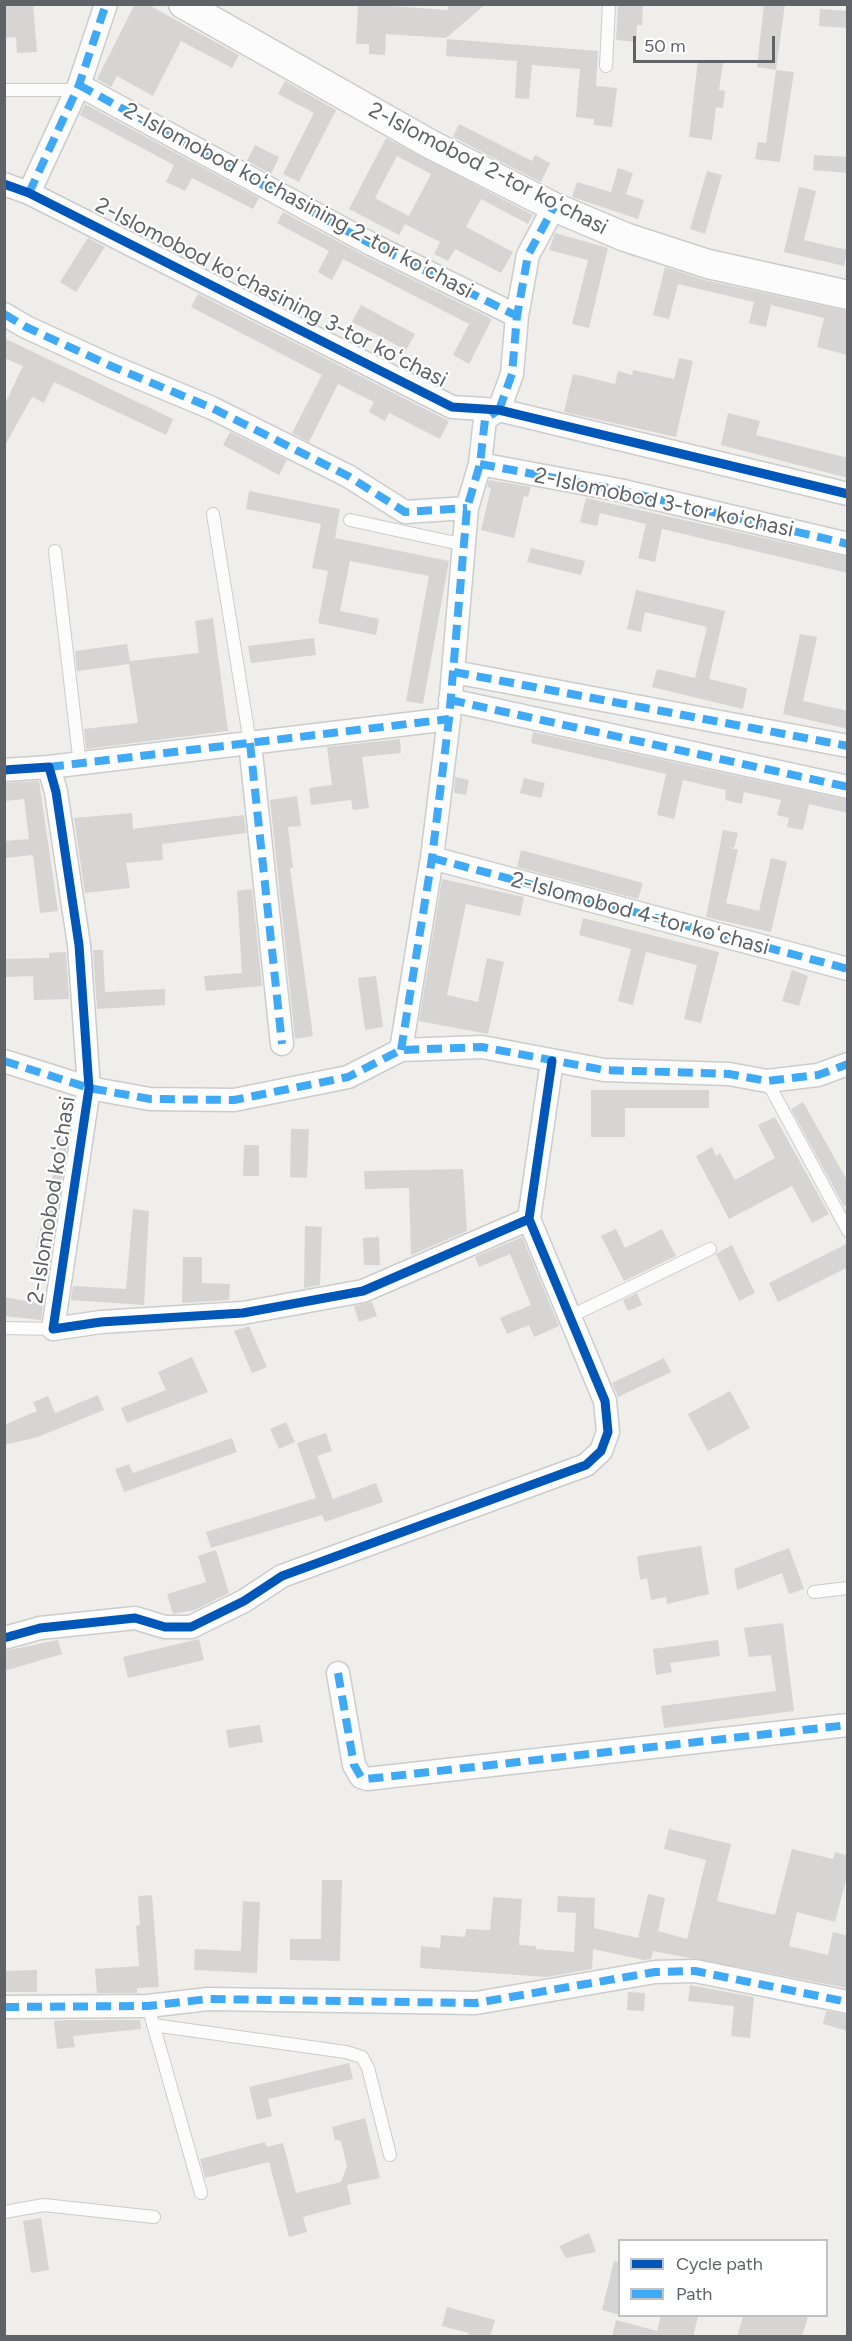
<!DOCTYPE html>
<meta charset="utf-8">
<style>
body{margin:0}
#map{position:relative;width:852px;height:2341px;overflow:hidden;background:#efeeea;font-family:Figtree,sans-serif}
canvas{display:block}
.frame{position:absolute;inset:0;border:6px solid #5f6368;pointer-events:none}
.legend{position:absolute;left:618px;top:2239px;width:210px;height:78px;box-sizing:border-box;background:#fff;border:2px solid #bfc1c3;margin:0;padding:8px 10px;list-style:none;font-size:18px;color:#5f6368}
.legend li{display:flex;align-items:center;gap:12px;height:30px}
.legend b{width:30px;border:2px solid #bfc1c3}
.scale{position:absolute;left:633px;top:36px;width:142px;height:27px;box-sizing:border-box;border:3px solid #5f6368;border-top:0;padding-left:8px;font-size:18px;line-height:21px;white-space:nowrap;color:#5f6368;-webkit-text-stroke:4px #fff;paint-order:stroke}
</style>
<div id="map">
<canvas width="852" height="2341"></canvas>
<div class="frame"></div>
<ul class="legend">
<li><b style="height:8px;background:#0057b8"></b>Cycle path</li>
<li><b style="height:8px;background:#3fa9f5"></b>Path</li>
</ul>
<div class="scale">50 m</div>
</div>
<script>
const g = document.querySelector('canvas').getContext('2d');
g.lineJoin = 'round';
function fill(path, color) { g.fillStyle = color; g.fill(path, 'evenodd'); }
const toPath = rows => new Path2D(rows.map(r => 'M' + r).join(''));
function strokePath(path, color, width, dash) { g.strokeStyle = color; g.lineWidth = width; g.lineCap = dash ? 'butt' : 'round'; g.setLineDash(dash || []); g.stroke(path); }
function drawText(font, color, halo, rows, align = 'center') {
  g.font = font + ' Figtree,sans-serif'; g.lineWidth = 4.5; g.setLineDash([]); g.textBaseline = 'middle'; g.strokeStyle = halo; g.fillStyle = color; for (const [text, x, y, turn = 0] of rows) {
    g.save(); g.translate(x, y); g.rotate((+turn || 0) * Math.PI / 180); g.textAlign = isNaN(turn) ? turn : align; if (halo) g.strokeText(text, 0, 0); g.fillText(text, 0, 0); g.restore();
  }
}
fill(toPath([
 [4,4,33,4,37,52,17,53,16,37,4,38],
 [135,4,147,4,239,55,232,68,181,41,153,96,117,76,111,87,97,79],
 [358,4,448,10,448,4,486,4,446,38,386,34,385,55,369,54,369,44,356,44],
 [618,4,643,4,642,25,637,25,636,42,616,40],
 [764,4,785,4,776,70,757,67],
 [820,9,848,11,848,28,819,26],
 [447,39,598,51,596,86,617,88,612,127,594,125,594,119,576,117,580,69,532,65,529,99,515,98,517,61,446,56],
 [698,60,723,63,719,90,725,91,723,108,716,107,712,140,689,137],
 [776,70,794,72,780,162,755,159,758,142,766,143],
 [285,81,336,110,299,182,283,174,314,113,278,94],
 [85,104,259,198,253,209,192,178,185,191,166,182,174,165,80,115],
 [459,124,532,161,535,155,550,163,541,182,453,137],
 [386,138,533,215,528,224,481,199,466,227,513,252,501,273,455,249,448,261,434,254,440,242,405,224,399,235,349,209],
 [397,156,431,174,409,216,375,198],
 [255,145,279,157,271,174,247,161],
 [814,155,848,157,848,173,813,170],
 [618,168,633,173,626,194,644,200,638,219,572,197,577,182,611,192],
 [707,171,722,175,705,234,690,229],
 [799,187,816,191,804,240,847,250,844,266,784,252],
 [283,212,365,256,492,319,469,364,453,355,469,324,343,259,332,280,318,272,329,251,277,223],
 [555,233,608,248,589,328,572,324,588,260,549,250],
 [88,238,105,247,76,292,60,282],
 [665,267,704,280,848,311,848,355,817,347,824,318,771,305,766,327,749,323,754,302,678,284,669,319,653,315],
 [198,294,449,421,440,439,389,413,385,421,369,412,374,402,338,384,309,442,292,433,322,375,191,307],
 [361,305,415,334,406,350,352,322],
 [4,338,173,419,166,435,54,382,44,403,32,397,4,447,4,406,23,366,4,358],
 [679,358,693,361,676,437,564,412,573,374,615,384,618,371,632,375,633,370,674,379],
 [728,413,760,421,756,435,848,458,848,478,721,445],
 [230,432,287,460,279,475,223,445],
 [489,480,531,487,528,497,524,496,514,538,481,530,491,488,487,487],
 [249,491,340,509,335,538,449,561,423,704,406,701,429,576,350,561,340,611,379,619,376,635,318,623,328,571,312,568,321,524,246,509],
 [586,498,848,557,848,573,662,529,655,562,638,558,646,524,600,513,597,526,580,522],
 [531,548,585,561,581,575,527,562],
 [636,590,725,611,709,679,747,688,743,709,652,687,657,669,695,678,707,627,645,612,641,632,627,629],
 [213,618,228,731,86,749,84,729,138,723,129,664,77,671,75,651,127,644,130,661,199,653,195,621],
 [800,634,817,637,803,701,848,711,848,729,783,714],
 [314,638,316,655,251,663,248,646],
 [533,732,848,800,848,813,809,804,803,830,787,827,789,818,777,815,781,800,744,792,742,804,725,800,726,790,683,780,674,819,657,815,666,774,531,743],
 [400,739,401,753,362,757,369,808,353,810,351,800,311,805,309,788,332,785,327,747],
 [455,777,469,780,466,795,454,793],
 [524,778,545,783,541,798,520,793],
 [39,781,58,911,40,913,33,855,5,858,4,849,4,841,29,839,24,799,4,801,4,783],
 [297,796,301,826,288,827,293,868,290,868,313,1036,295,1039,270,800],
 [132,813,133,829,244,815,246,833,162,844,163,860,126,863,130,888,85,893,74,818],
 [723,830,738,833,734,848,727,847,738,850,726,903,759,911,771,858,787,862,771,932,706,917],
 [521,850,643,883,638,899,517,867],
 [442,879,524,897,520,916,466,904,447,995,478,1002,487,958,504,962,488,1034,419,1021],
 [252,889,262,986,206,991,204,976,242,973,237,891],
 [583,918,719,952,701,1023,684,1019,697,965,646,952,633,1005,618,1001,631,949,579,935],
 [93,950,103,950,105,992,165,989,165,1005,97,1009],
 [66,952,69,999,34,1000,33,976,4,977,4,959,49,958,49,953],
 [792,970,808,976,799,1006,782,1001],
 [376,976,383,1027,365,1030,358,978],
 [591,1090,709,1090,709,1108,625,1108,625,1137,591,1137],
 [803,1102,848,1182,848,1204,844,1206,791,1109],
 [775,1117,829,1214,812,1223,792,1186,729,1219,696,1156,712,1147,716,1156,720,1153,735,1180,775,1158,758,1125],
 [291,1129,309,1129,307,1178,290,1177],
 [63,1130,69,1131,51,1250,36,1247],
 [244,1145,259,1145,259,1176,243,1176],
 [463,1169,467,1231,411,1255,409,1188,365,1189,364,1171],
 [133,1209,149,1211,144,1305,71,1300,73,1286,126,1289],
 [305,1226,322,1227,320,1285,304,1288],
 [616,1229,625,1248,662,1229,676,1256,624,1281,601,1236],
 [379,1237,380,1265,364,1265,363,1238],
 [522,1237,559,1326,534,1337,529,1325,507,1334,500,1318,531,1305,510,1254,479,1267,475,1257],
 [848,1243,848,1267,778,1302,769,1283],
 [732,1245,755,1293,739,1301,716,1254],
 [183,1257,202,1257,202,1283,230,1284,229,1300,182,1303],
 [637,1293,642,1305,628,1311,623,1300],
 [4,1297,43,1304,41,1320,4,1316],
 [372,1302,377,1316,359,1322,354,1306],
 [249,1326,267,1367,252,1373,234,1331],
 [192,1357,208,1392,127,1423,121,1408,166,1390,158,1372],
 [664,1358,671,1372,618,1397,612,1383],
 [730,1391,750,1428,708,1451,688,1414],
 [98,1395,104,1410,38,1437,4,1445,4,1425,37,1411,33,1402,48,1396,55,1413],
 [286,1422,295,1442,279,1449,270,1429],
 [326,1433,332,1451,317,1456,333,1499,376,1483,383,1502,325,1522,322,1515,211,1548,206,1532,316,1498,297,1443],
 [232,1438,237,1452,124,1492,115,1469,129,1464,133,1473],
 [701,1546,709,1594,667,1604,666,1597,651,1600,647,1578,640,1580,637,1556],
 [789,1548,804,1589,789,1594,782,1573,737,1590,734,1569],
 [216,1550,229,1593,195,1610,173,1614,167,1594,206,1582,198,1556],
 [783,1623,794,1711,664,1728,661,1706,776,1691,771,1655,749,1657,744,1628],
 [199,1639,204,1660,128,1678,123,1657],
 [58,1640,62,1654,4,1671,4,1651],
 [718,1640,720,1656,670,1663,672,1672,656,1675,653,1649],
 [260,1725,263,1742,229,1748,226,1730],
 [669,1829,731,1844,717,1901,775,1915,792,1849,833,1859,835,1852,848,1856,848,1873,835,1922,797,1912,789,1946,828,1955,833,1932,848,1936,848,1988,653,1951,651,1959,644,1960,593,1949,592,1969,546,1977,420,1968,421,1946,440,1948,441,1935,465,1937,466,1929,490,1930,493,1897,522,1899,519,1945,536,1946,536,1949,574,1952,576,1913,557,1912,558,1896,595,1898,594,1928,638,1938,648,1894,665,1898,658,1931,687,1939,706,1860,664,1849],
 [322,1880,342,1880,340,1961,290,1960,290,1939,321,1939],
 [152,1895,159,1987,137,1988,137,1993,97,1993,95,1969,139,1966,136,1926,140,1925,138,1896],
 [243,1901,260,1902,257,1973,194,1970,195,1949,241,1951],
 [37,1970,37,1992,4,1992,4,1971],
 [690,1985,754,1997,750,2038,731,2036,734,2006,688,2001],
 [628,1992,645,1993,644,2011,627,2010],
 [826,2011,848,2015,848,2031,823,2024],
 [66,2020,140,2020,141,2029,73,2036,75,2047,57,2049,54,2021],
 [349,2063,353,2079,268,2099,272,2116,257,2120,249,2087],
 [365,2118,380,2178,347,2185,351,2204,303,2217,307,2232,289,2237,269,2162,205,2178,200,2159,265,2142,267,2147,283,2143,296,2193,341,2182,347,2166,341,2141,335,2140,332,2127],
 [41,2218,49,2270,31,2273,23,2221],
 [589,2233,596,2252,566,2258,559,2246],
 [614,2261,620,2262,620,2315,602,2310],
 [447,2307,495,2320,490,2337,468,2337,469,2333,442,2326],
 [661,2316,698,2316,693,2337,612,2337,616,2320,657,2331],
 [743,2316,808,2316,802,2337,737,2337]
]), '#d6d5d3');
const service = toPath([
 [606,66,609,4],
 [4,90,76,90],
 [213,514,250,743],
 [350,520,465,545],
 [55,551,80,765],
 [767,1081,848,1231],
 [569,1317,710,1249],
 [4,1328,53,1329],
 [814,1592,848,1588],
 [148,2006,201,2193],
 [153,2025,346,2052,362,2057,368,2068,390,2155],
 [4,2212,44,2205,154,2217]
]);
const minor = toPath([
 [79,85,371,244,517,316],
 [4,184,29,193,452,407,499,410,848,494],
 [29,193,79,85,106,4],
 [4,314,26,327,111,366,212,408,348,476,405,512,467,508],
 [499,410,512,374,517,316,528,255,554,207],
 [480,464,619,490,848,544],
 [454,672,848,746],
 [450,700,848,787],
 [250,743,282,1044],
 [49,767,449,719],
 [4,770,49,767,56,792,79,945,89,1088,53,1329,101,1322,243,1313,363,1291,529,1219],
 [432,858,848,969],
 [401,1050,432,858,449,719,467,508,480,464,485,419,499,410],
 [4,1061,89,1088,150,1099,234,1100,348,1077,401,1050,482,1047,604,1070,729,1074,767,1081,818,1075,848,1064],
 [4,1638,40,1628,135,1618,165,1627,191,1627,244,1601,282,1576,586,1465,601,1451,608,1432,605,1401,529,1219,552,1061],
 [338,1673,354,1765,361,1777,367,1779,848,1725],
 [4,2007,148,2006,208,1999,476,2003,655,1972,695,1971,848,2002]
]);
const tertiary = toPath([
 [183,4,430,144,554,207,625,237,708,264,848,295]
]);
strokePath(service, '#cbcccc', 14);
strokePath(minor, '#cbcccc', 25);
strokePath(tertiary, '#cbcccc', 31);
strokePath(service, '#fdfcfc', 12);
strokePath(minor, '#fdfcfc', 22);
strokePath(tertiary, '#fdfcfc', 28);
strokePath(toPath([
 [79,85,371,244,517,316],
 [29,193,79,85,106,4],
 [4,314,26,327,111,366,212,408,348,476,405,512,467,508],
 [499,410,512,374,517,316,528,255,554,207],
 [480,464,619,490,848,544],
 [454,672,848,746],
 [450,700,848,787],
 [250,743,282,1044],
 [49,767,449,719],
 [432,858,848,969],
 [401,1050,432,858,449,719,467,508,480,464,485,419,499,410],
 [4,1061,89,1088,150,1099,234,1100,348,1077,401,1050,482,1047,604,1070,729,1074,767,1081,818,1075,848,1064],
 [338,1673,354,1765,361,1777,367,1779,848,1725],
 [4,2007,148,2006,208,1999,476,2003,655,1972,695,1971,848,2002]
]), '#3fa9f5', 8, [15, 8]);
strokePath(toPath([
 [4,184,29,193,452,407,499,410,848,494],
 [4,770,49,767,56,792,79,945,89,1088,53,1329,101,1322,243,1313,363,1291,529,1219],
 [4,1638,40,1628,135,1618,165,1627,191,1627,244,1601,282,1576,586,1465,601,1451,608,1432,605,1401,529,1219,552,1061]
]), '#0057b8', 9);
drawText('22px', '#5f6368', '#fff', [
 ["2-Islomobod 2-tor koʻchasi",488,169,27],
 ["2-Islomobod koʻchasining 2-tor koʻchasi",298,201,28],
 ["2-Islomobod koʻchasining 3-tor koʻchasi",271,293,27],
 ["2-Islomobod 3-tor koʻchasi",664,503,12],
 ["2-Islomobod 4-tor koʻchasi",640,914,15],
 ["2-Islomobod koʻchasi",52,1200,-81]
]);
</script>
